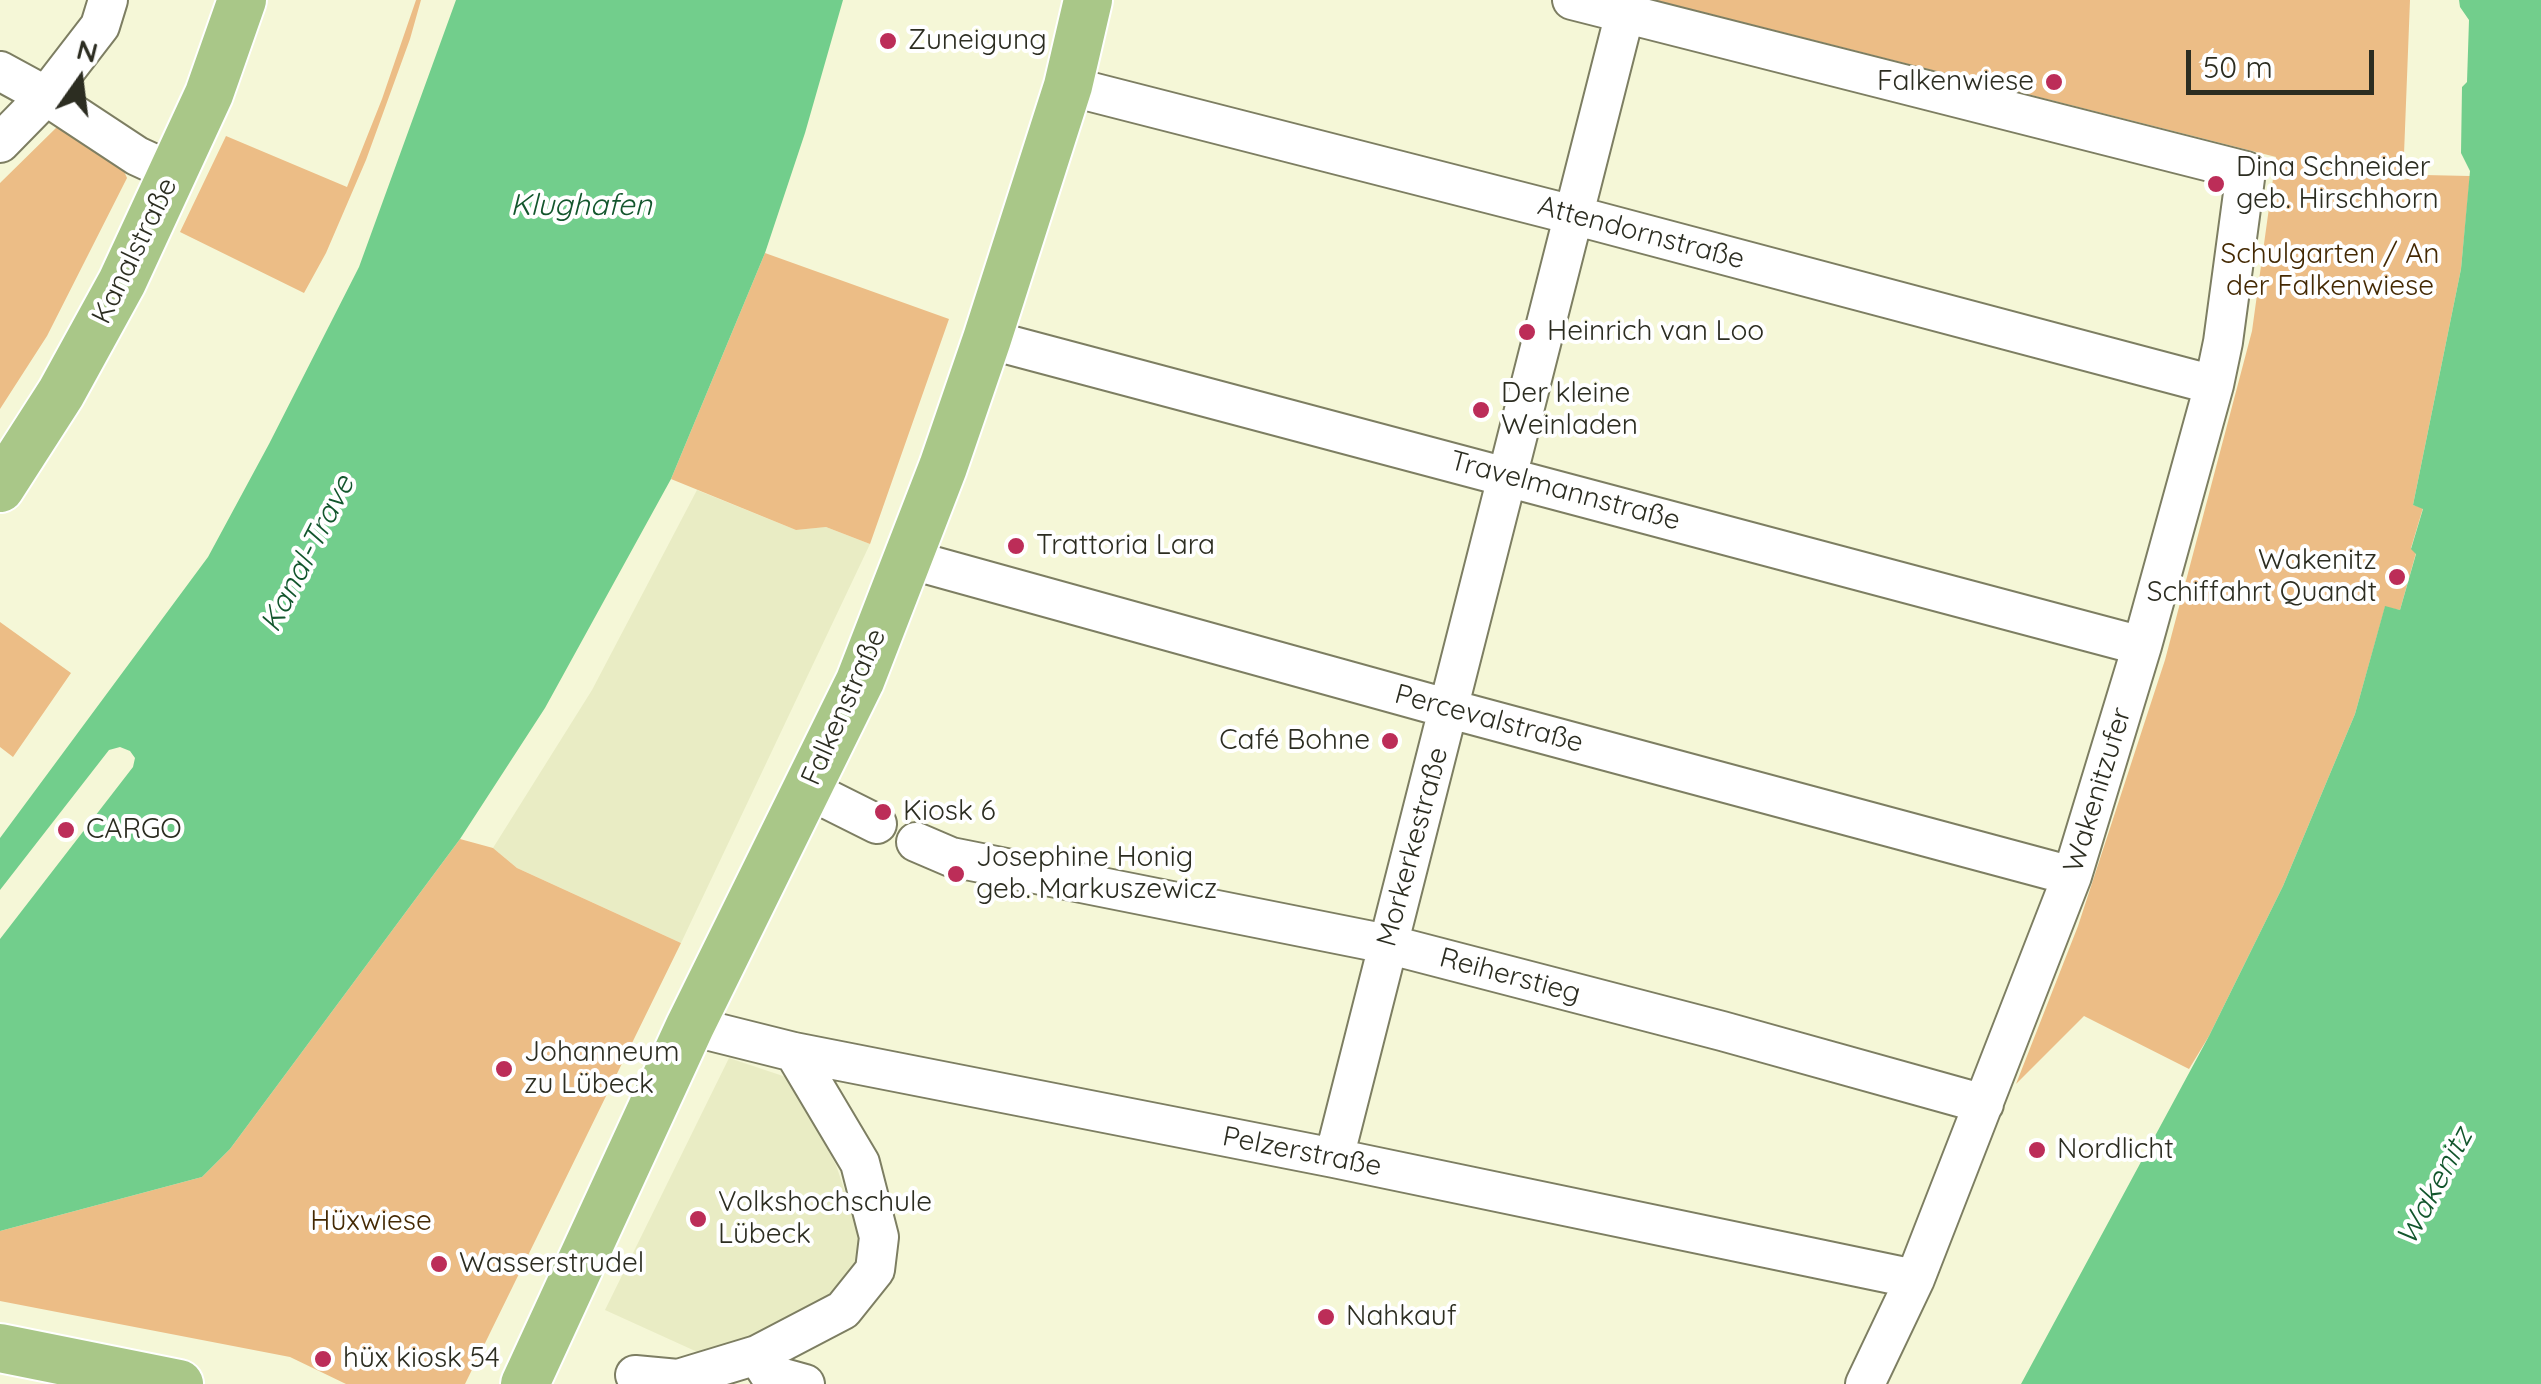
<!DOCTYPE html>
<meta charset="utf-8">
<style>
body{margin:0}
#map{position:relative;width:2541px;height:1384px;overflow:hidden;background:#f5f7d7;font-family:Quicksand,sans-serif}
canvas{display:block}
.north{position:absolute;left:30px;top:30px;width:100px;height:100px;-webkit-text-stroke:8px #fff;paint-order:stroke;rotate:14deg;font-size:28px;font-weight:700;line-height:40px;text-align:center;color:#2c2d21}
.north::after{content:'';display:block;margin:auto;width:35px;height:45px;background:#2c2d21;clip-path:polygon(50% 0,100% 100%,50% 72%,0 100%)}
.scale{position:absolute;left:2186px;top:50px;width:188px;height:45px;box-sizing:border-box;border:5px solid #2c2d21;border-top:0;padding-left:12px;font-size:30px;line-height:35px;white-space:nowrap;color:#2c2d21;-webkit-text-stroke:8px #fff;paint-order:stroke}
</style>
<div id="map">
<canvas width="2541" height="1384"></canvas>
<div class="north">N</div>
<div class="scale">50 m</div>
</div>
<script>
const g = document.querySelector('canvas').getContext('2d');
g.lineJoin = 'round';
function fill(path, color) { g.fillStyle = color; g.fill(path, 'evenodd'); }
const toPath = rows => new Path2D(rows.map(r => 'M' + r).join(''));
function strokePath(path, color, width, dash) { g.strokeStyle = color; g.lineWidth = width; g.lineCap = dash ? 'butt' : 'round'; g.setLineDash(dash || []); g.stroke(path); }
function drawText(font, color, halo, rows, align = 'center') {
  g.font = font + ' Quicksand,sans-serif'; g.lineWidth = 8; g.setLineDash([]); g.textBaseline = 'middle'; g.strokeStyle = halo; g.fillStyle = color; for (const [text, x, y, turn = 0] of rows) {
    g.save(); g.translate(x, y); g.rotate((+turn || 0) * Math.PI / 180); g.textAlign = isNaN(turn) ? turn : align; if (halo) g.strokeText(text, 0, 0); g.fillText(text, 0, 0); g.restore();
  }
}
fill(toPath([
 [697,490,796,530,826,527,870,544,681,943,517,868,493,848,592,690],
 [729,1058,789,1078,836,1165,863,1245,861,1258,831,1298,760,1333,704,1355,605,1310]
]), '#e9ecc4');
fill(toPath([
 [416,0,421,0,410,39,366,160,326,253,304,293,180,232,226,136,347,187,382,99],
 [1655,0,2410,0,2403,180,2424,175,2470,176,2461,269,2413,505,2423,508,2411,548,2416,553,2400,610,2385,607,2355,714,2283,886,2209,1036,2189,1069,2084,1016,2016,1084,2078,926,2165,660,2252,331,2276,157],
 [57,127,123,169,127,178,47,336,0,409,0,183],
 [765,253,949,319,870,544,826,527,796,530,671,479],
 [0,622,71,673,13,757,0,747],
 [460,839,493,848,517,868,681,943,465,1384,346,1384,290,1357,0,1301,0,1231,202,1177,230,1149]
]), '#ecbd86');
fill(toPath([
 [456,0,843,0,805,133,765,253,671,479,545,708,460,839,230,1149,202,1177,0,1231,0,939,133,767,135,758,130,751,120,747,109,750,0,890,0,838,208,557,269,444,359,267],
 [2459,0,2541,0,2541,1384,2021,1384,2209,1036,2283,886,2355,714,2385,606,2400,610,2416,554,2411,549,2423,509,2413,505,2461,269,2470,171,2461,153,2462,87,2467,82,2469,20,2460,7]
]), '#72ce8c');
const minor = toPath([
 [1572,0,2246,171,2223,342,2214,385,2142,646,2072,876,1915,1279,1865,1384],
 [0,71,46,96,137,156,174,173],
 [1068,86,1573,215,2214,385],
 [0,143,46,96,100,26,108,0],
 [987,339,2142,646],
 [908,559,1450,709,2072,876],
 [807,789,877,824],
 [916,842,951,857,1387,944,1722,1031,1984,1104],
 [690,1026,794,1052,1334,1158,1915,1279],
 [1334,1158,1625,13],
 [757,1355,769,1374,805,1384],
 [635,1375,678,1379,757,1355,843,1310,875,1270,879,1237,860,1163,794,1052]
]);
const major = toPath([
 [0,488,61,393,122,282,209,94,242,0],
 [0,1348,179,1384],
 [525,1384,690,1026,860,681,943,467,987,339,1068,86,1088,0]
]);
strokePath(minor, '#7d7e62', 42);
strokePath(major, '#fff', 52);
strokePath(minor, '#fff', 38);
strokePath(major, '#a9c788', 48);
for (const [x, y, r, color] of [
 [888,41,10,"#bc2d58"],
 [2054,82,10,"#bc2d58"],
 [2216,184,10,"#bc2d58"],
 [1527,332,10,"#bc2d58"],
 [1481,410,10,"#bc2d58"],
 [1016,546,10,"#bc2d58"],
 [2397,577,10,"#bc2d58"],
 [1390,741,10,"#bc2d58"],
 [883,812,10,"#bc2d58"],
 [66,830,10,"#bc2d58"],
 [956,874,10,"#bc2d58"],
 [504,1069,10,"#bc2d58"],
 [2037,1150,10,"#bc2d58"],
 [698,1219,10,"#bc2d58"],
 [439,1264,10,"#bc2d58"],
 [1326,1317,10,"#bc2d58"],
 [323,1359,10,"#bc2d58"]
]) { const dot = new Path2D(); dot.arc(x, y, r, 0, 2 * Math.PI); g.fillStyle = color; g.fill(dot); strokePath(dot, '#fff', 4); }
drawText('28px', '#2c2d21', '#fff', [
 ["Zuneigung",908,41],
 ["Falkenwiese",2034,82,"right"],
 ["Dina Schneider",2236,168],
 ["geb. Hirschhorn",2236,200],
 ["Heinrich van Loo",1547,332],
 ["Der kleine",1501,394],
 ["Weinladen",1501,426],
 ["Trattoria Lara",1036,546],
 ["Wakenitz",2377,561,"right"],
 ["Schiffahrt Quandt",2377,593,"right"],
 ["Café Bohne",1370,741,"right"],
 ["Kiosk 6",903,812],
 ["CARGO",86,830],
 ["Josephine Honig",976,858],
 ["geb. Markuszewicz",976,890],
 ["Johanneum",524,1053],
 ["zu Lübeck",524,1085],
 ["Nordlicht",2057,1150],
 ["Volkshochschule",718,1203],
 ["Lübeck",718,1235],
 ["Wasserstrudel",459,1264],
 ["Nahkauf",1346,1317],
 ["hüx kiosk 54",343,1359]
], 'left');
drawText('28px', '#2c2d21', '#fff', [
 ["Attendornstraße",1641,233,15],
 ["Kanalstraße",135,251,-64],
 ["Travelmannstraße",1565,491,15],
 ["Falkenstraße",844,707,-66],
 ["Percevalstraße",1489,719,15],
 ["Wakenitzufer",2098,790,-73],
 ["Morkerkestraße",1413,847,-75],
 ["Reiherstieg",1510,976,15],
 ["Pelzerstraße",1302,1152,11]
]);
drawText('28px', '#442903', '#fff', [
 ["Schulgarten / An",2330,255],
 ["der Falkenwiese",2330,287],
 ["Hüxwiese",371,1222]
]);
drawText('italic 30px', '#13562d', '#fff', [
 ["Klughafen",581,206],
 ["Kanal-Trave",308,554,-63],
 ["Wakenitz",2435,1187,-62]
]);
</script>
